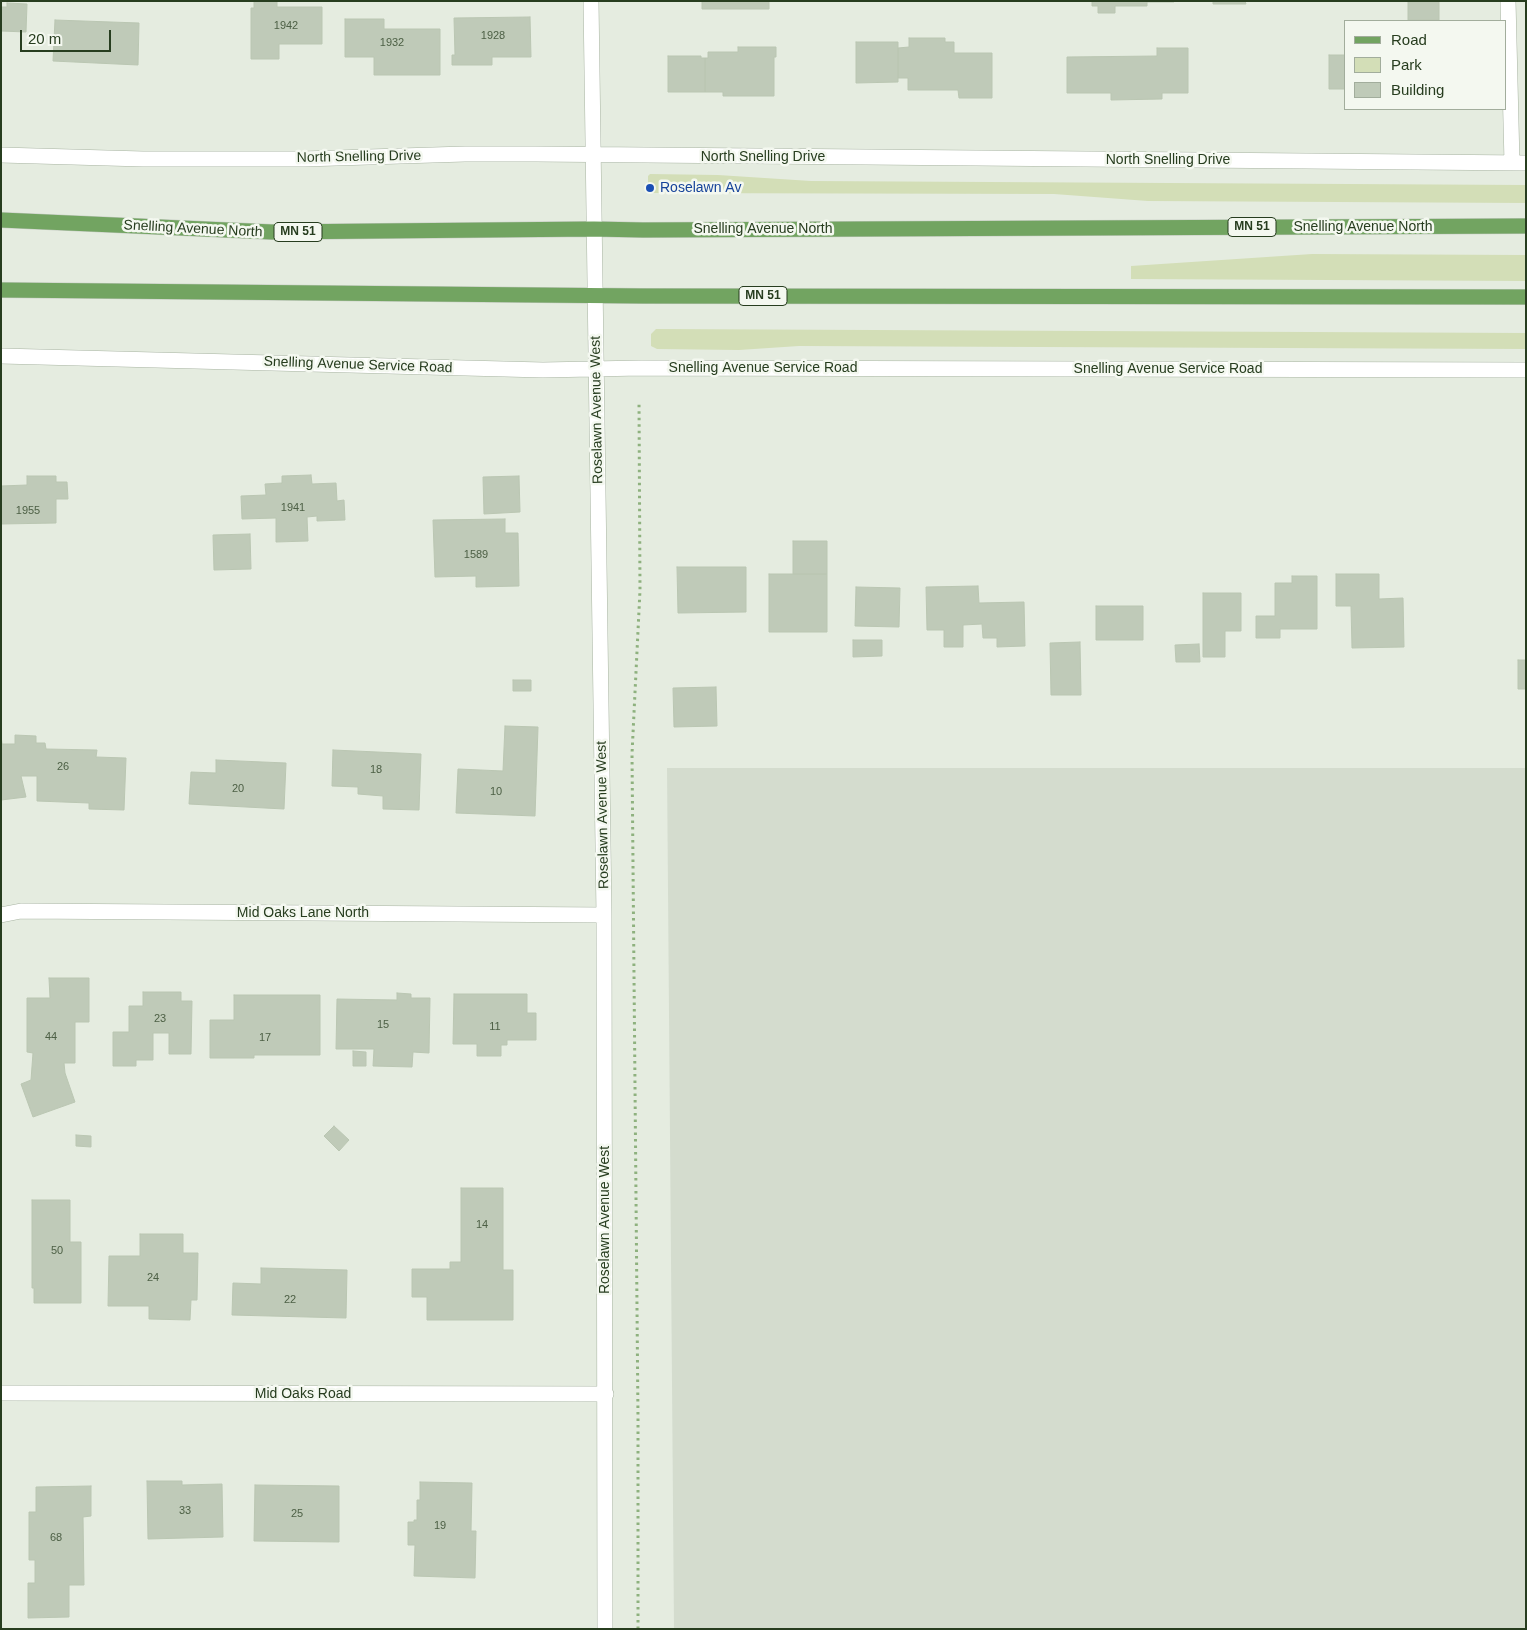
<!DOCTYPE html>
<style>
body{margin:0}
#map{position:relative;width:1527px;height:1630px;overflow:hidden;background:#e5ece0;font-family:Helvetica,sans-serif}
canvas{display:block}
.frame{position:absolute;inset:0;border:2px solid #273d1f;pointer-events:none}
.legend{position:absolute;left:1344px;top:20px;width:162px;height:90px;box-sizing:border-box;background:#f4f8f0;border:1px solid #a2ad9c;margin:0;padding:6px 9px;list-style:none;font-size:15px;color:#273d1f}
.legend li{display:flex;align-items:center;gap:10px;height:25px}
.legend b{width:25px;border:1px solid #a2ad9c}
.scale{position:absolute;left:20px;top:30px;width:91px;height:22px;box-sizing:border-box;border:2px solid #273d1f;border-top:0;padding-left:6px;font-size:15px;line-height:18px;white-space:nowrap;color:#273d1f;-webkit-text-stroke:4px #f4f8f0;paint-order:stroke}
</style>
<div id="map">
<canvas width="1527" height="1630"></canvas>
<div class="frame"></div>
<ul class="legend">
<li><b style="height:6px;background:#72a461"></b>Road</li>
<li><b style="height:14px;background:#d3deb7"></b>Park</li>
<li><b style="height:14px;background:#bfcab8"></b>Building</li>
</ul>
<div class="scale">20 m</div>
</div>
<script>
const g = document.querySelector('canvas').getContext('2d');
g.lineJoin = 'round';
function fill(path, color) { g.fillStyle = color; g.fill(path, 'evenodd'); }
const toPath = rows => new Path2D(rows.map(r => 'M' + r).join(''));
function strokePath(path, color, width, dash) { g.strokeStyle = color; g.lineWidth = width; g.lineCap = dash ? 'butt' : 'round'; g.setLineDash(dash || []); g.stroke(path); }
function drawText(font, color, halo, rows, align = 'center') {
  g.font = font + ' Helvetica,sans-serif'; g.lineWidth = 5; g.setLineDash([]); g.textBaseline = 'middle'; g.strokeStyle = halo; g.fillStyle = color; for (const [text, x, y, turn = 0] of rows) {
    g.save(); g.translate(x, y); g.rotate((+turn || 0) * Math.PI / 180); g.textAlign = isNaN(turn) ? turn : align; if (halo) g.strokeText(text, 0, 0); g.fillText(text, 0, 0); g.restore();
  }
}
fill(toPath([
 [667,768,1526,768,1526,1629,674,1629]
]), '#d4dcce');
fill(toPath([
 [650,174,718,175,811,181,1526,185,1526,203,1148,201,1054,194,651,193,648,189,648,176],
 [1312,254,1526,255,1526,281,1131,279,1131,266],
 [656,329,1526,333,1526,349,799,346,739,350,657,349,651,346,651,334]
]), '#d3deb7');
const building = toPath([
 [254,1,277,1,277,7,322,7,322,44,279,44,279,59,251,59,251,8,254,8,254,1],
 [702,1,769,1,769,9,702,9,702,1],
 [1092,1,1174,1,1174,2,1147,2,1147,6,1115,6,1115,13,1098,13,1098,6,1092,6,1092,1],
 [1213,1,1245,1,1246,4,1213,4,1213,1],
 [1408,1,1439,1,1439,20,1408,20,1408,1],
 [7,3,27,4,26,32,1,31,1,7,7,7,7,3],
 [530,17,531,57,492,57,492,65,452,65,452,55,455,55,454,18,530,17],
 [345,19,384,19,384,29,440,29,440,75,374,75,374,57,345,57,345,19],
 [55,20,139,23,138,65,53,61,55,20],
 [909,38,945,38,945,42,954,42,954,53,992,53,992,98,959,98,958,90,908,90,908,78,898,78,898,48,909,47,909,38],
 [856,42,898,42,898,82,856,83,856,42],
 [738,47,776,47,776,57,774,57,774,96,723,96,723,92,705,92,705,58,708,58,708,52,738,52,738,47],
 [1157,48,1188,48,1188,93,1162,93,1162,99,1111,100,1111,93,1067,93,1067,57,1157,56,1157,48],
 [1329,55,1346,55,1346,89,1329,89,1329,55],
 [668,56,701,56,701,58,705,58,705,92,668,92,668,56],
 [311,475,312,484,336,483,337,501,344,500,345,520,317,521,317,516,307,517,308,541,276,542,276,518,242,519,241,496,266,495,265,484,282,483,282,476,311,475],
 [27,476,56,476,56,482,67,482,68,499,56,499,56,523,1,524,1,486,27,485,27,476],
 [519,476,520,512,484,514,483,477,519,476],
 [505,519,505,533,518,533,519,586,476,587,476,576,435,577,433,520,505,519],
 [250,534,251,569,214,570,213,535,250,534],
 [793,541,827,541,827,574,793,574,793,541],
 [677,567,746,567,746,612,678,613,677,567],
 [769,574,827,574,827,632,769,632,769,574],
 [1336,574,1379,574,1379,599,1403,598,1404,647,1352,648,1351,606,1336,606,1336,574],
 [1292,576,1317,576,1317,629,1280,629,1280,638,1256,638,1256,616,1275,616,1275,583,1292,583,1292,576],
 [978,586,979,603,1024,602,1025,646,997,647,997,638,983,638,982,624,963,625,963,647,944,647,944,630,927,630,926,587,978,586],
 [856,587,900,588,899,627,855,626,856,587],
 [1203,593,1241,593,1241,631,1225,631,1225,657,1203,657,1203,593],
 [1096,606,1143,606,1143,640,1096,640,1096,606],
 [853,640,882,640,882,656,853,657,853,640],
 [1080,642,1081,695,1051,695,1050,643,1080,642],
 [1199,644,1200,662,1176,662,1175,645,1199,644],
 [1518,660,1526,660,1526,689,1518,689,1518,660],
 [513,680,531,680,531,691,513,691,513,680],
 [716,687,717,726,674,727,673,688,716,687],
 [505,726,538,727,535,816,456,813,458,769,503,771,505,726],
 [1,735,2,744,15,744,15,735,36,736,36,743,45,743,46,749,97,750,96,757,126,758,124,810,89,809,89,803,37,801,37,776,21,776,26,797,1,800,1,735],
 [333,750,421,754,419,810,383,809,383,796,358,794,358,787,332,786,333,750],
 [216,760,286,763,284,809,189,804,191,772,216,773,216,760],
 [49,978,89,978,89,1022,75,1022,75,1063,64,1063,65,1073,75,1102,33,1117,21,1084,31,1080,33,1053,27,1052,27,998,50,998,49,978],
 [143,992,181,992,181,1001,192,1001,191,1054,169,1054,169,1033,153,1033,153,1060,136,1060,136,1066,113,1066,113,1032,129,1032,129,1006,143,1006,143,992],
 [397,993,411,994,411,998,430,998,429,1053,413,1052,412,1067,373,1066,374,1049,336,1049,337,999,397,1000,397,993],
 [454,994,527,994,527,1013,536,1013,536,1040,507,1040,507,1045,501,1045,501,1056,477,1056,477,1044,453,1044,454,994],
 [234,995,320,995,320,1055,254,1055,254,1058,210,1058,210,1020,234,1020,234,995],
 [353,1051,366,1052,366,1066,353,1066,353,1051],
 [334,1126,349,1140,339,1151,324,1136,334,1126],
 [76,1135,91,1136,91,1147,76,1146,76,1135],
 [461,1188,503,1188,503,1270,513,1270,513,1320,427,1320,427,1297,412,1297,412,1269,450,1269,450,1262,461,1262,461,1188],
 [32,1200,70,1200,70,1242,81,1242,81,1303,34,1303,34,1288,32,1288,32,1200],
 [140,1234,183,1234,183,1253,198,1253,197,1300,191,1300,190,1320,149,1319,149,1306,108,1306,109,1256,140,1256,140,1234],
 [261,1268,347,1270,346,1318,232,1315,233,1283,261,1284,261,1268],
 [147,1481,182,1481,182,1485,222,1484,223,1537,148,1539,147,1481],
 [420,1482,472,1483,471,1531,476,1531,475,1578,414,1576,415,1545,408,1545,408,1522,414,1522,414,1520,417,1520,417,1500,420,1500,420,1482],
 [255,1485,339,1486,339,1542,254,1541,255,1485],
 [91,1486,91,1516,83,1517,84,1585,69,1585,69,1617,28,1618,28,1583,35,1583,35,1560,29,1560,29,1512,36,1512,36,1487,91,1486]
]);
fill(building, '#bfcab8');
strokePath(building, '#bac6b2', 1);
const minor = toPath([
 [591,1,604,915,605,1629],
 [1508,1,1512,163],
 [1,155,143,159,304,159,465,154,536,154,1526,163],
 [1,356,543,370,641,368,1526,370],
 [1,915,21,911,604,915],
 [1,1393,606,1394]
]);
const major = toPath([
 [1,220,272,232,594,229,643,230,1526,226],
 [1,290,642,296,1526,297]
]);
strokePath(minor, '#a8b4a2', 16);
strokePath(major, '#c3c9c0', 16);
strokePath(toPath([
 [638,1629,638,1418,632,754,640,590,639,401]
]), '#8eb17e', 3, [2.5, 4]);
strokePath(minor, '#fff', 15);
strokePath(major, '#72a461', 15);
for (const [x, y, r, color] of [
 [650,188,5,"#1a4fb4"]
]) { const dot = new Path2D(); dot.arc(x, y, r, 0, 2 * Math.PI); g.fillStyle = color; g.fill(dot); strokePath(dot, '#f4f8f0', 2); }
drawText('11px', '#4d6045', null, [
 ["1942",286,26],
 ["1928",493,36],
 ["1932",392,43],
 ["1941",293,508],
 ["1955",28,511],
 ["1589",476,555],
 ["26",63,767],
 ["18",376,770],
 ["20",238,789],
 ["10",496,792],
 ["23",160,1019],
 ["15",383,1025],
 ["11",495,1027],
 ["44",51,1037],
 ["17",265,1038],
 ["14",482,1225],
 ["50",57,1251],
 ["24",153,1278],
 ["22",290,1300],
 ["33",185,1511],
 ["25",297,1514],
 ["19",440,1526],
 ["68",56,1538]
]);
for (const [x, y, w] of [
 [1252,227,48],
 [298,232,48],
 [763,296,48]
]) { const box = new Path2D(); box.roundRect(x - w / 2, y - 9.5, w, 19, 4); g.fillStyle = '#f4f8f0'; g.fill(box); strokePath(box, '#273d1f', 1); }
drawText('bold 12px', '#273d1f', null, [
 ["MN 51",1252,227],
 ["MN 51",298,232],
 ["MN 51",763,296]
]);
drawText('14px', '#273d1f', '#f4f8f0', [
 ["North Snelling Drive",359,157,-1],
 ["North Snelling Drive",763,157],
 ["North Snelling Drive",1168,160],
 ["Snelling Avenue North",1363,227],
 ["Snelling Avenue North",193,229,3],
 ["Snelling Avenue North",763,229],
 ["Snelling Avenue Service Road",358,365,2],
 ["Snelling Avenue Service Road",763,368],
 ["Snelling Avenue Service Road",1168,369],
 ["Roselawn Avenue West",597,410,-91],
 ["Roselawn Avenue West",603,815,-91],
 ["Mid Oaks Lane North",303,913],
 ["Roselawn Avenue West",605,1220,-90],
 ["Mid Oaks Road",303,1394]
]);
drawText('14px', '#164399', '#f4f8f0', [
 ["Roselawn Av",660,188]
], 'left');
</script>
